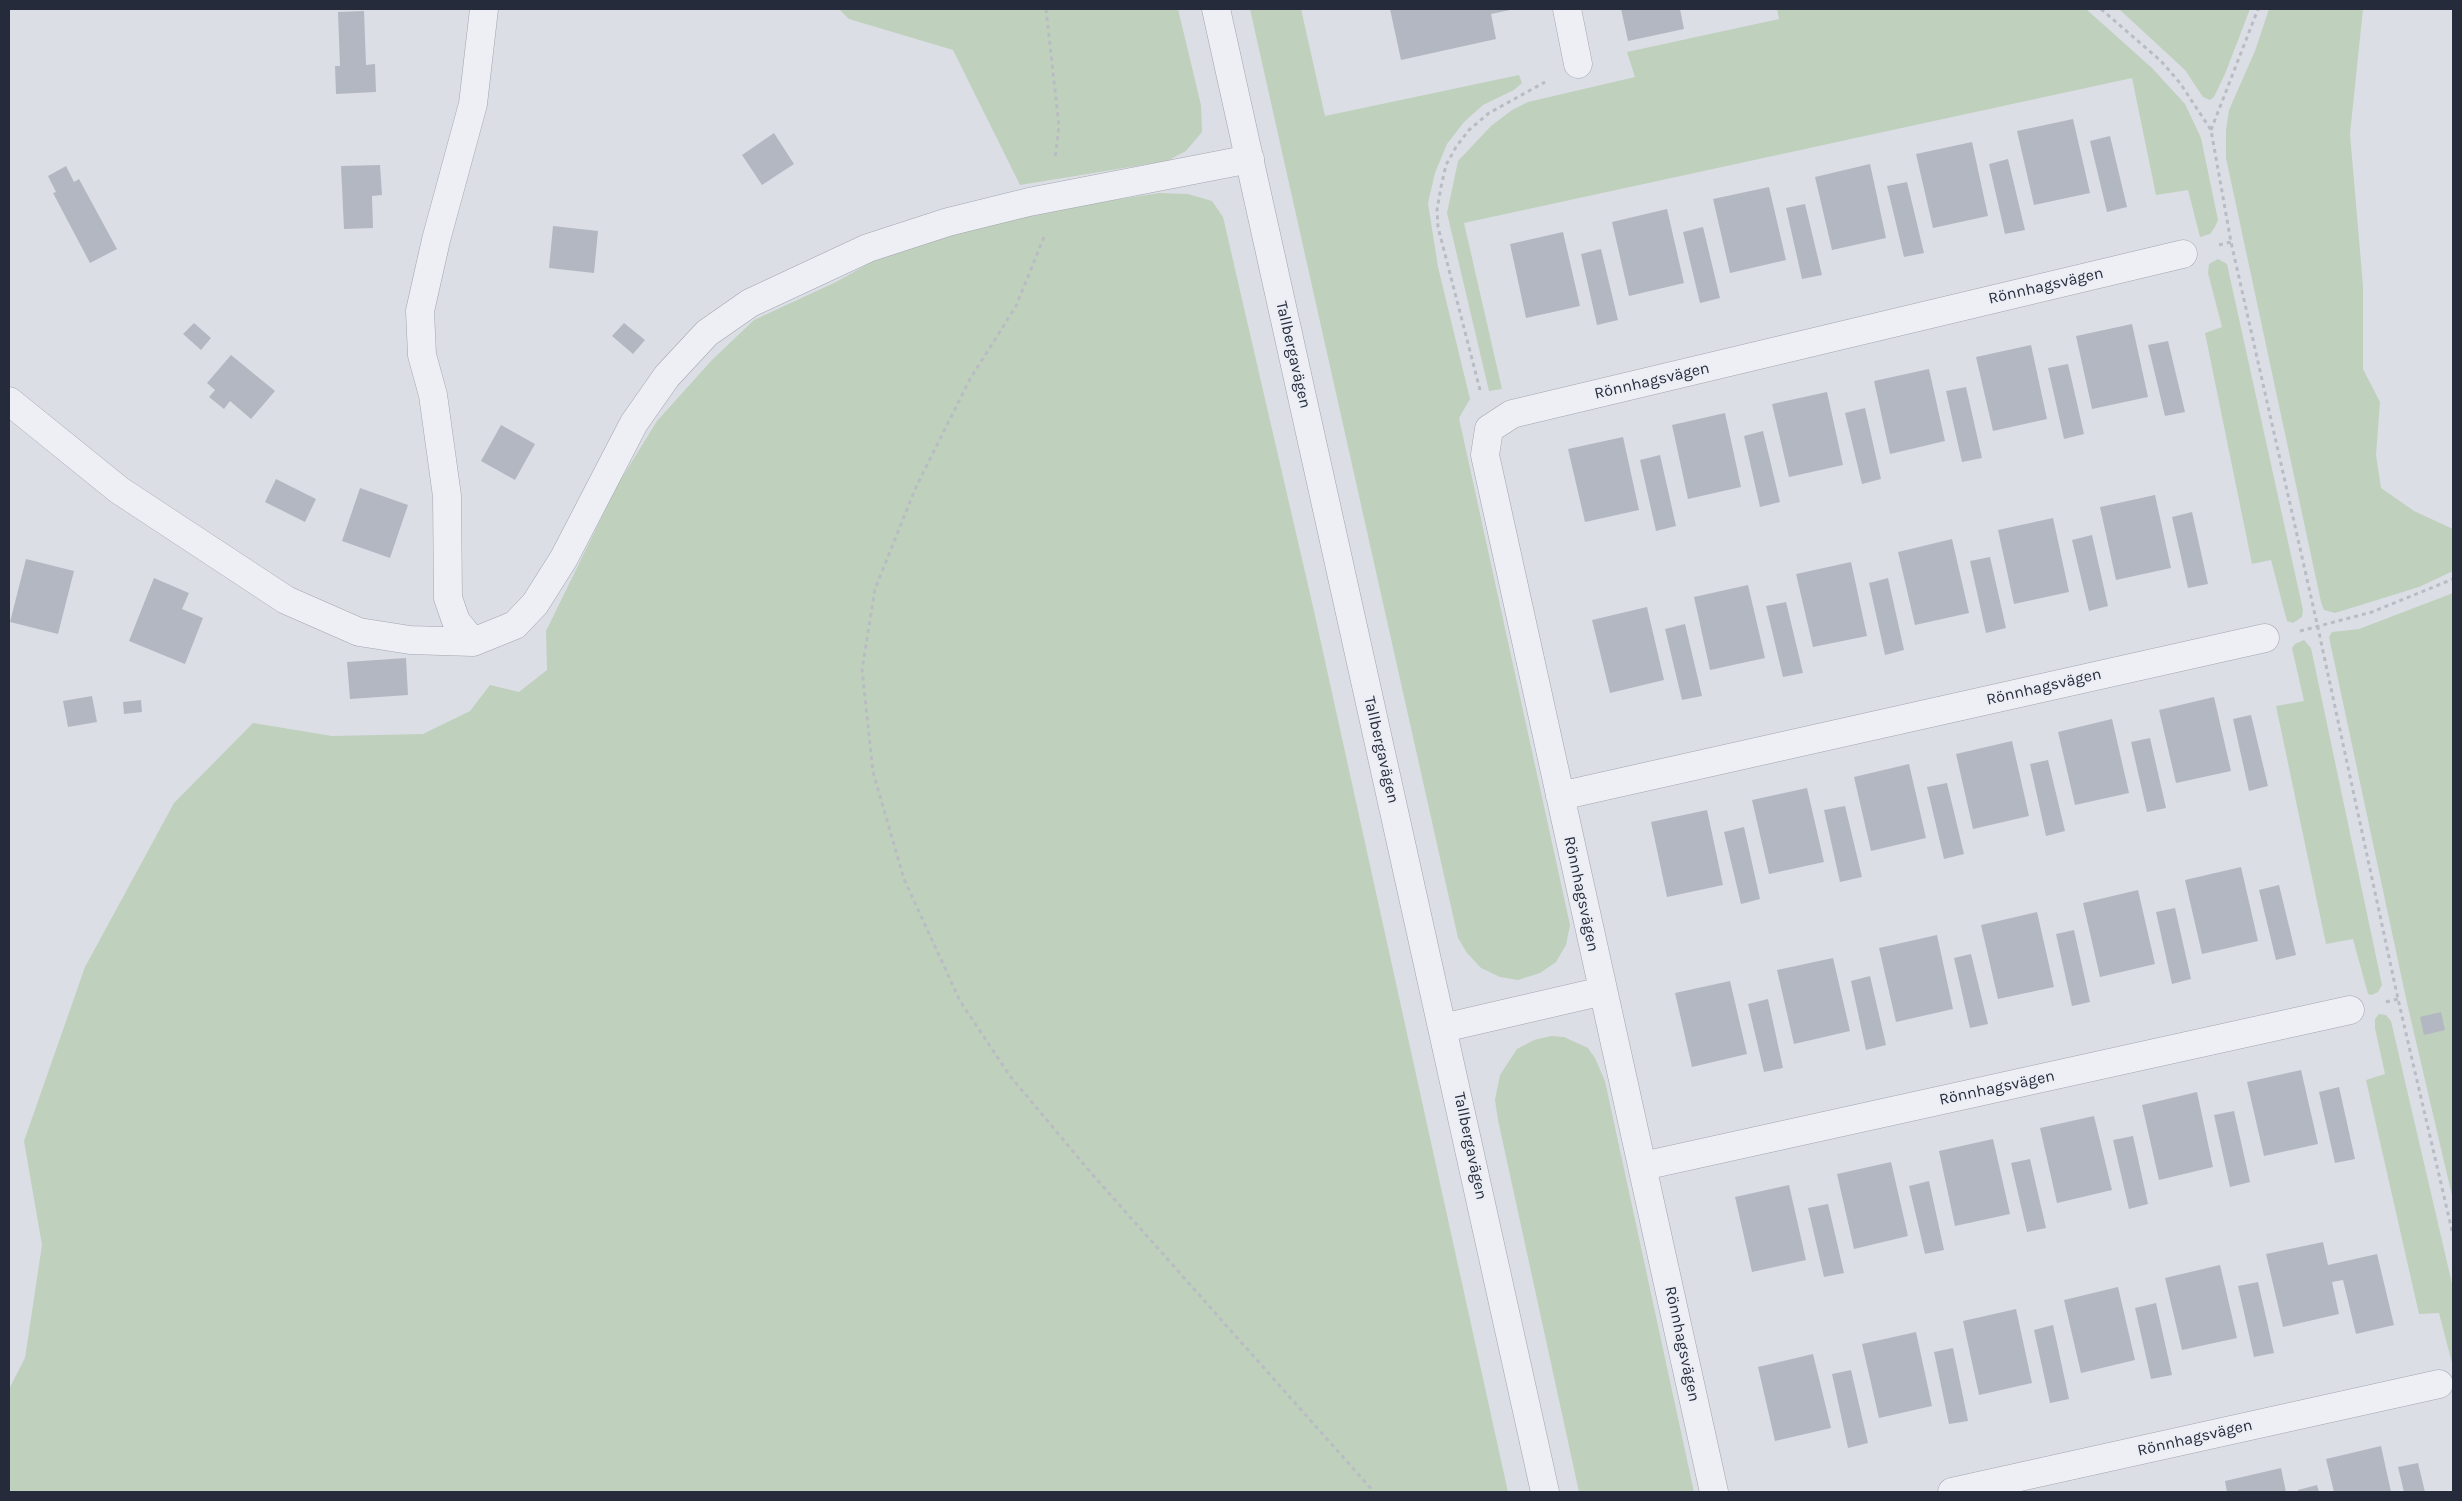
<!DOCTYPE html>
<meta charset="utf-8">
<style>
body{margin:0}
#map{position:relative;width:2462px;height:1501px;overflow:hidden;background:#dcdee6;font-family:Karla,sans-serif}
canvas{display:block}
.frame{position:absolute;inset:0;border:10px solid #262b3c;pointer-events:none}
</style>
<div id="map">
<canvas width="2462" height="1501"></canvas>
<div class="frame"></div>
</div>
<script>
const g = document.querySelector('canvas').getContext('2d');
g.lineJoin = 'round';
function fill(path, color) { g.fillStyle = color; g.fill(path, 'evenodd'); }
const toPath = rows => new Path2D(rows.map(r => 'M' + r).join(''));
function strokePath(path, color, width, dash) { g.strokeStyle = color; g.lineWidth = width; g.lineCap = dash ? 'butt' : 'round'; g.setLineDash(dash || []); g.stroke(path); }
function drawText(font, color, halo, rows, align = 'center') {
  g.font = font + ' Karla,sans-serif'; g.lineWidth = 4; g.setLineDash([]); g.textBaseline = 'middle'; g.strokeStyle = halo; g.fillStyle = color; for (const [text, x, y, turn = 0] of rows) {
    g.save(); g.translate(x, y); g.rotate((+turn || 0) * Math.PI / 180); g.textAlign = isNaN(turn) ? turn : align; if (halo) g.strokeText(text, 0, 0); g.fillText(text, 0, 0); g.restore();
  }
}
fill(toPath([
 [839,9,1178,9,1201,105,1202,132,1186,151,1167,161,1020,185,953,50,849,19],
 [1250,9,1301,9,1325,116,1519,75,1522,83,1514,90,1483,105,1464,122,1447,144,1435,173,1428,203,1438,267,1470,399,1459,418,1570,925,1566,945,1556,962,1540,973,1518,980,1500,977,1481,968,1467,953,1458,938],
 [1777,9,2086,9,2152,68,2185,104,2201,138,2218,220,2215,227,2210,234,2200,237,2188,190,2156,195,2132,78,1464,223,1502,389,1489,391,1447,213,1458,161,1491,126,1512,110,1528,102,1635,77,1627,52,1779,19],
 [2119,9,2250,9,2225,74,2214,97,2210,100,2203,97,2185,70],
 [2269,9,2363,9,2350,134,2363,286,2363,369,2380,402,2376,455,2381,488,2414,511,2453,529,2453,571,2419,587,2335,613,2324,610,2321,602,2226,158,2226,130,2229,110,2255,51],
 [1159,193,1188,194,1212,201,1223,217,1314,611,1508,1492,9,1492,9,1389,25,1358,42,1245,24,1141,85,967,174,803,253,723,332,736,423,734,470,711,490,685,519,692,547,670,546,631,618,484,657,421,712,360,754,320,836,282,882,256,943,235,1044,211],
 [2218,259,2227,264,2303,610,2302,617,2293,623,2287,621,2271,560,2252,564,2205,333,2222,327,2208,273,2209,264],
 [2453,593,2453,1200,2407,1003,2329,637,2332,632,2359,629],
 [2304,640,2311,648,2382,985,2378,992,2372,995,2368,994,2353,939,2326,944,2276,706,2304,701,2292,648,2295,644],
 [2379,1014,2386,1015,2391,1021,2453,1288,2453,1367,2439,1313,2419,1314,2366,1080,2385,1074,2375,1028,2375,1019],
 [1551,1036,1564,1037,1588,1048,1595,1058,1605,1081,1694,1492,1579,1492,1498,1120,1495,1100,1500,1075,1517,1049,1534,1040]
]), '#bfd0bd');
fill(toPath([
 [1390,9,1510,9,1510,10,1491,14,1496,39,1401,60],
 [1621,9,1680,9,1684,29,1628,41],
 [364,11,366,65,375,64,376,92,336,94,335,66,340,66,338,12],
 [2073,119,2090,193,2034,205,2017,131],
 [774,133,794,164,762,185,742,155],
 [2110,136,2127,207,2107,212,2090,141],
 [1972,142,1988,216,1933,228,1916,154],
 [2008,159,2025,230,2005,234,1989,164],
 [1870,164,1886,238,1832,250,1815,177],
 [380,165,382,195,372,196,373,228,344,229,341,166],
 [66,166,74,182,79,179,117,249,90,263,53,193,56,192,48,176],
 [1907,182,1924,253,1904,257,1887,186],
 [1769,187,1786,260,1730,273,1713,199],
 [1805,204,1822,275,1802,279,1786,208],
 [1667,209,1684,283,1629,296,1612,222],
 [553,226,598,231,594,273,549,268],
 [1703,227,1720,298,1700,303,1683,232],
 [1563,232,1580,306,1526,318,1510,244],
 [1601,249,1618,320,1597,325,1581,254],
 [194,323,211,338,201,350,183,334],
 [624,323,645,340,633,354,612,336],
 [2132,324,2148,397,2092,409,2076,336],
 [2168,341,2185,412,2165,416,2148,345],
 [2031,345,2047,419,1993,431,1976,357],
 [231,355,275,391,251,419,230,401,224,409,209,397,215,390,207,383],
 [2068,364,2084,434,2064,439,2048,368],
 [1929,369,1945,441,1890,454,1874,381],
 [1966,387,1982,458,1962,462,1946,391],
 [1827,392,1843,465,1789,477,1772,404],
 [1865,408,1881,479,1862,484,1845,413],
 [1725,413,1741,487,1688,499,1672,425],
 [501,425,535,444,515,480,481,461],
 [1763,431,1780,502,1760,507,1744,436],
 [1623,437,1639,510,1585,522,1568,449],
 [1660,455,1676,526,1656,531,1640,460],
 [276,479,316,499,305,522,265,502],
 [360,488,408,505,390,558,342,541],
 [2155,495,2171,568,2116,580,2100,507],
 [2192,512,2208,584,2188,588,2172,517],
 [2053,518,2069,592,2014,604,1998,530],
 [2092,535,2108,606,2089,611,2072,540],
 [1952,539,1969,613,1915,625,1898,552],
 [1990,557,2006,628,1986,633,1970,561],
 [26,559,74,571,58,634,10,622],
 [1851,562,1867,636,1813,647,1796,574],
 [154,578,189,593,182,609,203,618,185,664,129,641],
 [1888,578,1904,650,1885,655,1869,583],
 [1748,585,1765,658,1710,670,1694,597],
 [1786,602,1803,673,1783,677,1766,606],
 [1647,607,1664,680,1610,693,1592,620],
 [1685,624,1702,696,1682,700,1665,629],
 [406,658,408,695,350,699,347,662],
 [92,696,97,722,68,727,63,701],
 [2214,697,2231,771,2176,783,2159,710],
 [141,700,142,712,124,714,123,702],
 [2251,715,2268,786,2249,791,2233,719],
 [2112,719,2129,793,2075,805,2058,732],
 [2150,738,2166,808,2147,812,2131,742],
 [2012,741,2029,816,1973,829,1956,754],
 [2048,760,2065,831,2046,836,2030,764],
 [1909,764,1926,838,1871,851,1854,777],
 [1947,783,1964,854,1944,859,1927,787],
 [1807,788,1824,862,1769,874,1752,800],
 [1845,806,1862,877,1840,882,1824,810],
 [1707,810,1723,885,1667,897,1651,822],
 [1744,827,1760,899,1741,904,1724,832],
 [2241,867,2258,941,2202,954,2185,880],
 [2279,885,2296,955,2276,960,2259,890],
 [2138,890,2155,964,2100,977,2083,903],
 [2175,908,2191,979,2172,984,2156,912],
 [2037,912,2054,987,1998,999,1981,925],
 [2074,930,2090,1002,2072,1006,2056,934],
 [1937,935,1953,1009,1896,1022,1879,948],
 [1971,954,1988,1024,1970,1028,1954,958],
 [1833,958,1850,1031,1794,1044,1777,970],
 [1870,976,1886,1045,1866,1050,1851,981],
 [1730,981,1747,1054,1692,1067,1675,993],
 [1768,999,1783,1068,1764,1072,1748,1004],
 [2441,1012,2445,1030,2424,1035,2420,1017],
 [2301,1070,2318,1144,2264,1156,2247,1082],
 [2339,1087,2355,1159,2335,1163,2319,1092],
 [2197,1092,2213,1167,2159,1180,2142,1105],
 [2234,1111,2250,1182,2230,1187,2214,1115],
 [2094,1116,2112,1190,2057,1203,2040,1128],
 [2133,1136,2148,1204,2129,1209,2113,1140],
 [1993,1139,2010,1214,1955,1226,1939,1151],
 [2030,1159,2046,1228,2027,1232,2011,1163],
 [1891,1162,1908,1236,1854,1249,1837,1174],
 [1929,1181,1944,1250,1925,1254,1909,1186],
 [1789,1185,1806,1260,1752,1272,1735,1197],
 [1828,1204,1844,1273,1824,1277,1808,1208],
 [2323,1242,2328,1265,2377,1254,2394,1325,2356,1334,2343,1280,2332,1282,2339,1314,2283,1327,2266,1254],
 [2220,1265,2237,1338,2182,1350,2165,1278],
 [2258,1282,2274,1353,2254,1357,2238,1286],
 [2118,1287,2135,1360,2081,1373,2064,1300],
 [2156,1303,2172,1375,2151,1379,2135,1308],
 [2016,1309,2032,1383,1979,1395,1963,1321],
 [2053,1325,2069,1399,2050,1403,2034,1330],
 [1916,1332,1932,1406,1879,1418,1862,1344],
 [1953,1348,1968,1421,1949,1424,1934,1352],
 [1813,1354,1831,1428,1775,1441,1758,1367],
 [1851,1370,1868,1443,1848,1448,1832,1374],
 [2381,1446,2391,1492,2334,1492,2326,1459],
 [2418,1463,2425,1492,2404,1492,2398,1467],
 [2281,1468,2286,1492,2227,1492,2225,1481],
 [2317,1485,2319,1492,2298,1492,2298,1490]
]), '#b3b7c2');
const minor = toPath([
 [1567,9,1578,64],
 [9,401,119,490,286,600,359,632,410,640,473,642,515,625,535,604,564,558,634,423,667,376,707,333,750,303,868,248,948,222,1029,202,1250,159],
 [473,642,456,621,448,598,447,496,433,395,422,355,420,311,436,240,473,104,484,9],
 [1560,796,2265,638],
 [1443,1028,1603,991],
 [1643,1166,2350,1010],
 [1714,1492,1485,455,1489,429,1512,414,2183,254],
 [1952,1492,2439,1384]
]);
const tertiary = toPath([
 [1216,9,1545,1492]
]);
strokePath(minor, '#a2a5b0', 29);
strokePath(tertiary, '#a2a5b0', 29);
strokePath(toPath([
 [1046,9,1059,126,1055,159],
 [2101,9,2161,61,2180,83,2211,130,2231,242,2318,628,2398,999,2453,1235],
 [2211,130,2258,9],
 [1044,237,1016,306,970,379,916,487,875,589,862,670,873,772,904,879,960,1001,1010,1076,1092,1174,1374,1492],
 [2219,245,2231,242],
 [1480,390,1438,227,1437,210,1441,187,1446,165,1456,147,1469,130,1489,113,1545,82],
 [2300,631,2372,612,2453,579],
 [2386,1002,2398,999]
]), '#babcc4', 3, [4, 4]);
strokePath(minor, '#eeeff4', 28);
strokePath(tertiary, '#eeeff4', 28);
drawText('16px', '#262b3c', '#ebedf4', [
 ["Rönnhagsvägen",2046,286,-13],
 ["Tallbergavägen",1293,355,77],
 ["Rönnhagsvägen",1652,381,-13],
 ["Rönnhagsvägen",2044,687,-13],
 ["Tallbergavägen",1381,750,77],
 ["Rönnhagsvägen",1581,894,78],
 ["Rönnhagsvägen",1997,1088,-12],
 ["Tallbergavägen",1470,1146,78],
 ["Rönnhagsvägen",1682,1344,78],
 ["Rönnhagsvägen",2195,1438,-13]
]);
</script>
